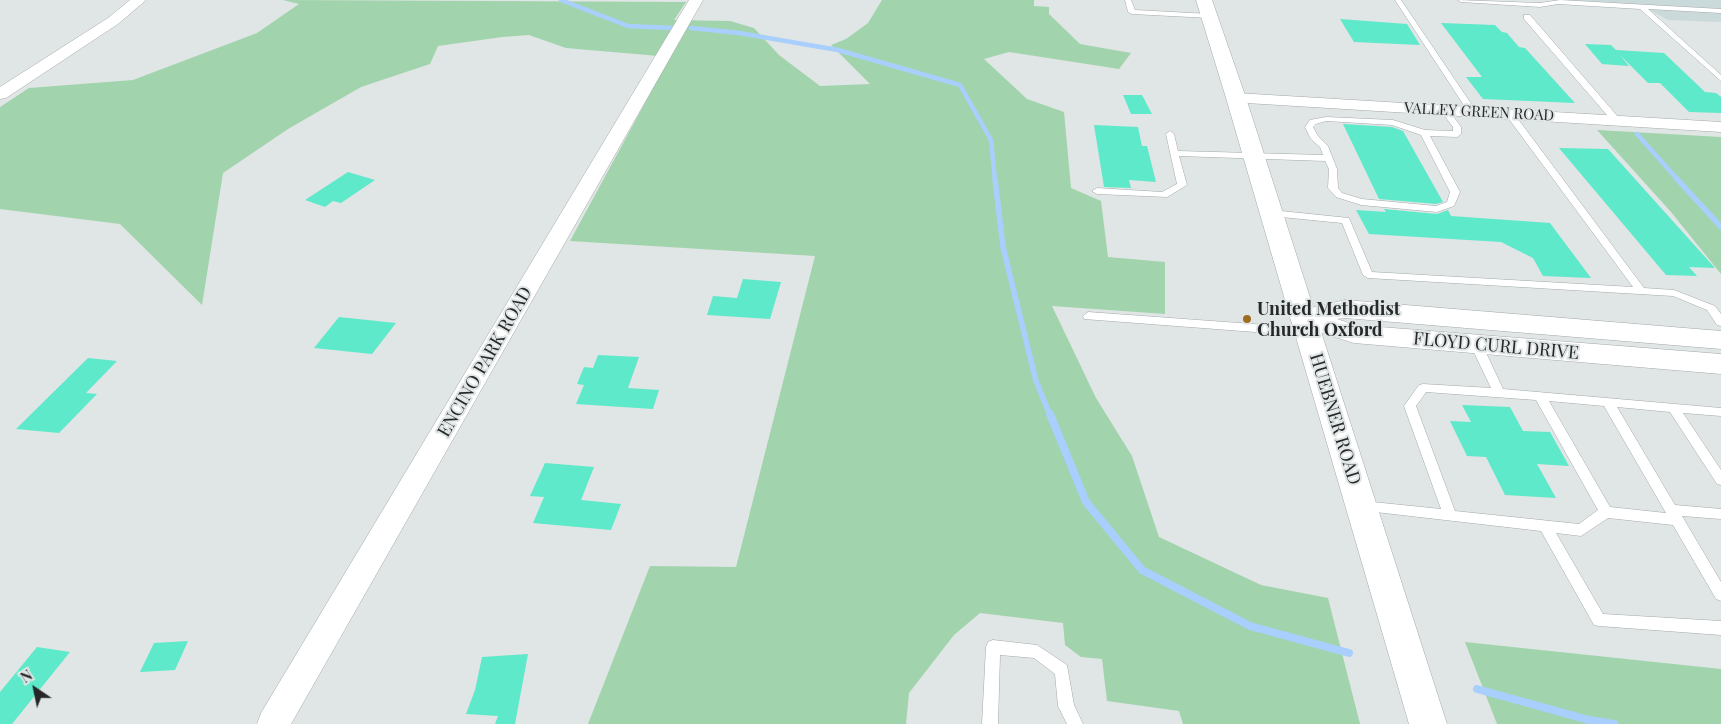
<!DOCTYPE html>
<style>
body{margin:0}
#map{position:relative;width:1721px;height:724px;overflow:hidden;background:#e0e5e5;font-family:"Playfair Display",serif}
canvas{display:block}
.north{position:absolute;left:10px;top:664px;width:50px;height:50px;-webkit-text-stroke:4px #e0e5e5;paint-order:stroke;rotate:326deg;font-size:14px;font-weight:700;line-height:20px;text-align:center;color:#252728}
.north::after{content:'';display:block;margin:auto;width:18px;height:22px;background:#252728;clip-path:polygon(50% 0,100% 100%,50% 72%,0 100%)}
</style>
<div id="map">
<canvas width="1721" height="724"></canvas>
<div class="north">N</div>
</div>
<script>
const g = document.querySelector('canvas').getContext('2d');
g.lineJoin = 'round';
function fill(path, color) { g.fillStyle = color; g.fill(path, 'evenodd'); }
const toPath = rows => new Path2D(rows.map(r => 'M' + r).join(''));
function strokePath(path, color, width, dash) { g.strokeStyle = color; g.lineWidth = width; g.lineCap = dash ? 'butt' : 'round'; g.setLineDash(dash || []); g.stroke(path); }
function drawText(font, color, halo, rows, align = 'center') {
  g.font = font + ' "Playfair Display",serif'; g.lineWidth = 4; g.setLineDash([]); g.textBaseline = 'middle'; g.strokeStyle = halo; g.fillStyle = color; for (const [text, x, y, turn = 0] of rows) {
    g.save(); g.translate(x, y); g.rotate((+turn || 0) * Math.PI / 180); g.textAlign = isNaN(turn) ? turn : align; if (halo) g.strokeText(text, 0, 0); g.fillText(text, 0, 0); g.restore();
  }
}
fill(toPath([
 [1569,0,1721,0,1721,22,1668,20,1641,5]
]), '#cad9da');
fill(toPath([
 [283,0,686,2,674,20,730,21,754,28,779,55,820,86,870,84,831,45,846,39,868,23,882,0,1034,0,1034,6,1049,7,1049,14,1080,44,1131,53,1119,69,1009,52,984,59,1027,99,1064,112,1071,188,1101,201,1108,257,1165,262,1165,314,1052,306,1096,398,1132,456,1159,537,1261,585,1328,598,1360,724,1183,724,1179,711,1107,701,1102,659,1081,657,1065,645,1063,623,980,613,954,635,909,693,906,724,588,724,650,566,736,567,815,256,570,241,670,57,566,48,529,35,502,37,438,46,430,64,361,87,288,129,223,173,202,305,120,224,0,209,0,107,29,88,133,80,257,33,299,4],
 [1597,130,1721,137,1721,274,1671,212],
 [1465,642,1721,669,1721,724,1497,724]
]), '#a1d4ac');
strokePath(toPath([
 [561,0,628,26,672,28],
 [691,28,739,33,838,50,960,85,991,140,995,180],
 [1637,134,1678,180]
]), '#a8cffd', 4.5);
strokePath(toPath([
 [995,179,1003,247,1036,381,1050,415],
 [1677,179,1721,227]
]), '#a8cffd', 5.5);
strokePath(toPath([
 [1050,414,1086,502,1142,570,1250,626,1349,653],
 [1477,689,1589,720,1614,724]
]), '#a8cffd', 8);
fill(toPath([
 [1340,19,1407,24,1420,45,1354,42],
 [1441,23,1495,25,1502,32,1507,33,1519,47,1525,48,1575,103,1483,99,1466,77,1482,77],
 [1585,44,1611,45,1616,50,1664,53,1705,92,1716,93,1721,97,1721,113,1689,112,1660,83,1648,83,1620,55,1629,66,1602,64],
 [1123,95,1142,95,1152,114,1131,114],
 [1343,124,1392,127,1403,131,1443,202,1436,204,1379,199],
 [1094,125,1138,127,1142,146,1147,146,1156,182,1129,180,1131,188,1104,187],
 [1559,148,1608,149,1715,268,1689,267,1697,276,1666,275],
 [348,172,375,180,341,203,333,201,325,207,305,200],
 [1384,209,1437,214,1448,210,1451,216,1550,223,1591,278,1543,276,1533,258,1501,242,1369,234,1356,210,1386,212],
 [743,279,781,282,770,319,707,315,713,296,737,298],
 [339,317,396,323,372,354,314,348],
 [598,355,639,357,628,388,659,390,653,409,576,404,584,385,577,384,584,367,593,368],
 [88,358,117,361,86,393,97,394,59,433,16,429],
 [1462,405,1510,407,1523,431,1550,432,1569,466,1537,464,1556,498,1505,495,1486,457,1467,456,1450,421,1471,422],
 [545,463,594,467,581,500,621,504,611,530,533,523,544,497,530,496],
 [188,641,175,670,140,672,154,643],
 [37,647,70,652,12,724,0,724,0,692],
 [528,654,515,724,495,724,498,716,466,714,475,690,482,657]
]), '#5de9ca');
const service = toPath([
 [1125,0,1131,0,1135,10,1210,14,1214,16,1210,18,1132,14,1128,12,1125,0],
 [1395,0,1401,0,1476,111,1475,113,1469,113,1395,0],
 [1458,0,1540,3,1560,0,1721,9,1721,13,1648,9,1721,75,1721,81,1640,9,1558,4,1540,7,1461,2,1458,0],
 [1524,15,1530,15,1619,118,1619,122,1613,122,1524,19,1524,15],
 [1441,108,1447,108,1461,127,1461,134,1457,137,1430,136,1460,192,1454,206,1437,212,1361,205,1336,197,1328,188,1329,169,1325,161,1179,156,1187,185,1167,197,1097,194,1092,191,1097,188,1162,192,1177,184,1166,134,1170,131,1174,134,1178,151,1323,155,1320,147,1311,139,1305,127,1310,120,1326,117,1393,120,1425,130,1453,131,1453,127,1440,110,1441,108],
 [1326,121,1392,125,1421,135,1450,192,1447,202,1436,206,1362,199,1342,193,1338,188,1337,169,1328,146,1318,136,1313,127,1316,124,1326,121],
 [1506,111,1512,111,1644,288,1674,290,1715,306,1721,314,1721,326,1717,325,1707,310,1673,296,1368,278,1363,275,1342,223,1271,216,1266,213,1271,210,1349,218,1372,272,1633,287,1506,115,1506,111],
 [1088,312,1308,328,1313,332,1308,336,1084,319,1083,316,1088,312],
 [1476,340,1482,344,1503,389,1721,408,1721,416,1683,413,1721,470,1721,485,1717,484,1670,412,1617,407,1675,505,1721,509,1721,519,1682,516,1721,582,1721,601,1716,599,1673,525,1608,518,1581,536,1556,533,1603,614,1721,621,1721,635,1599,626,1594,625,1541,531,1358,510,1357,506,1358,502,1363,501,1441,509,1404,406,1419,385,1423,384,1491,388,1470,344,1476,340],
 [1426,392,1536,400,1598,510,1579,524,1455,511,1416,406,1426,392],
 [1549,401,1604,406,1666,513,1610,507,1549,401],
 [993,640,1037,645,1067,665,1074,705,1083,724,1067,724,1058,706,1055,674,1034,658,1000,655,998,724,982,724,986,647,988,642,993,640]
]);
const minor = toPath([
 [130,0,146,0,118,24,6,98,0,99,0,87,108,18,130,0],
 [689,0,703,0,291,724,257,724,261,713,689,0],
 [1236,93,1721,122,1721,132,1230,102,1227,98,1230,94,1236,93]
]);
const tertiary = toPath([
 [1345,300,1721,331,1721,349,1345,318,1337,319,1355,325,1721,354,1721,374,1354,343,1294,324,1290,318,1294,312,1345,300]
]);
const primary = toPath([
 [1196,0,1212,0,1246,98,1447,724,1409,724,1226,98,1196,0]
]);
strokePath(service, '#a4a9a9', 1);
strokePath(minor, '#a4a9a9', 1);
strokePath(tertiary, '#a4a9a9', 1);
strokePath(primary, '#a4a9a9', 1);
fill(service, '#fff');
fill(minor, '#fff');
fill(tertiary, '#fff');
fill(primary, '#fff');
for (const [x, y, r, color] of [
 [1247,319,5,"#9e6d22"]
]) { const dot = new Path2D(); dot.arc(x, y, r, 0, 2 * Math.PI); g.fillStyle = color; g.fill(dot); strokePath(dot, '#e0e5e5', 2); }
drawText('15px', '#252728', '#e0e5e5', [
 ["VALLEY GREEN ROAD",1479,112,3]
]);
drawText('bold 18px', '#252728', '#e0e5e5', [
 ["United Methodist",1257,309],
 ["Church Oxford",1257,330]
], 'left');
drawText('18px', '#252728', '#e0e5e5', [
 ["FLOYD CURL DRIVE",1496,346,5],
 ["ENCINO PARK ROAD",485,362,-60],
 ["HUEBNER ROAD",1335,419,73]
]);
</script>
